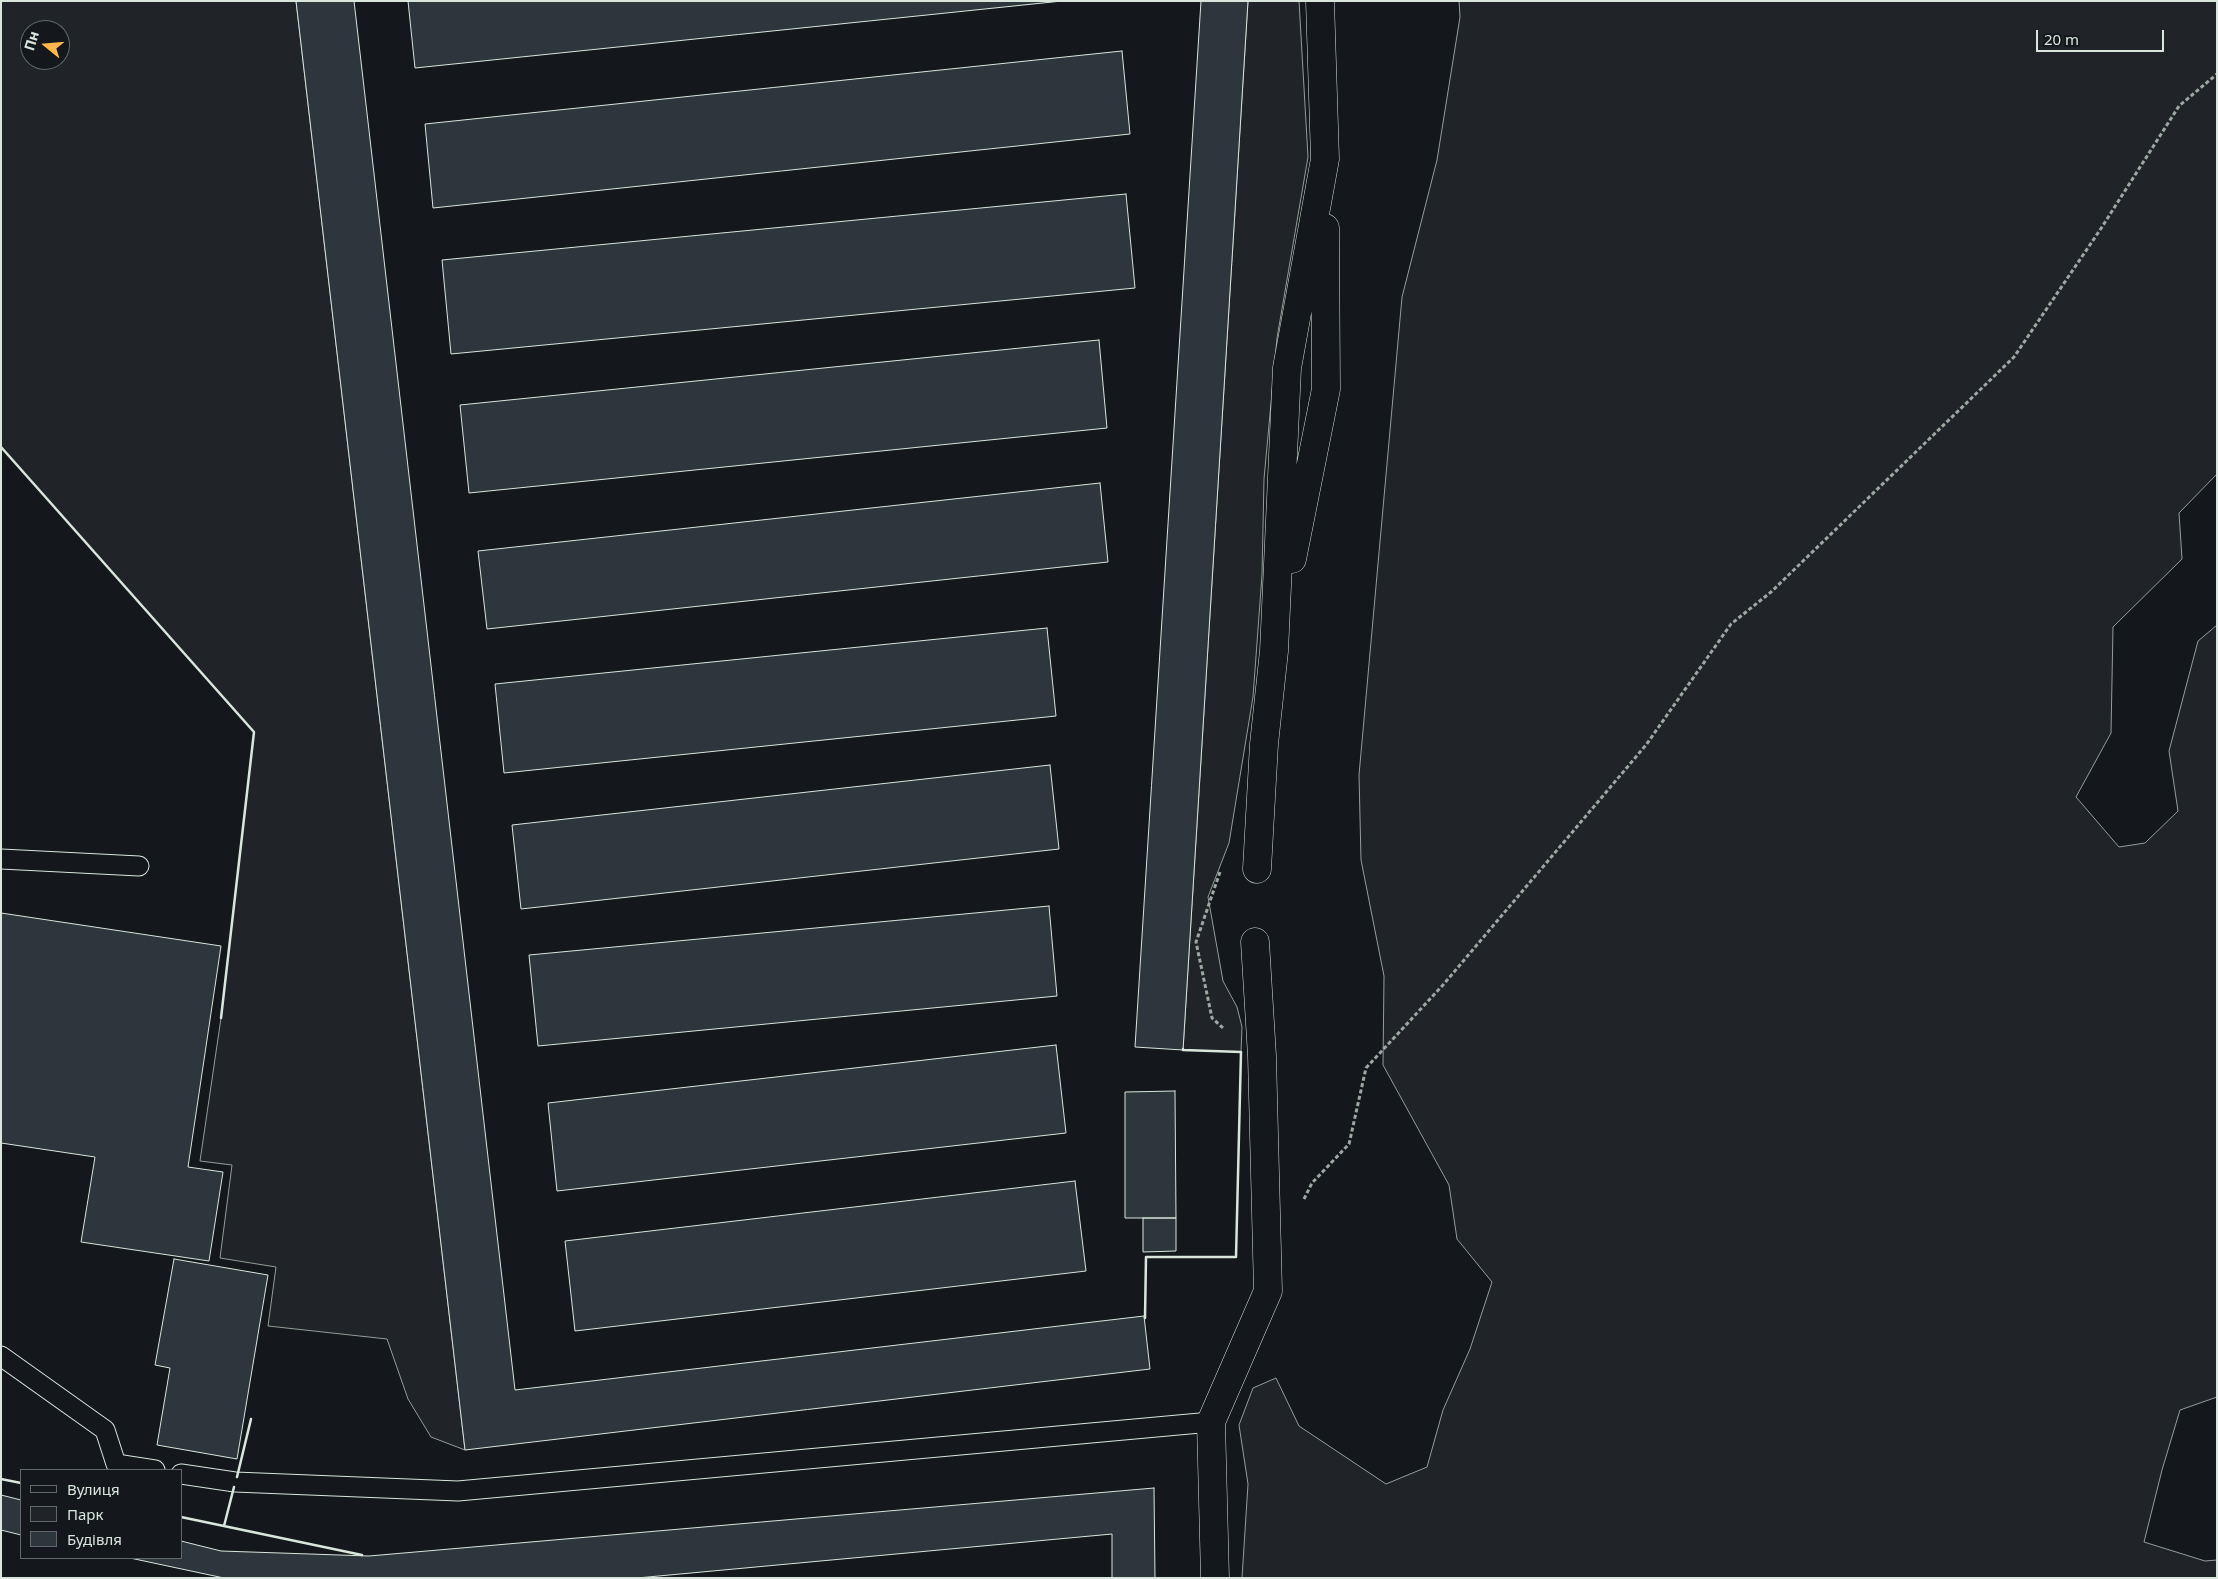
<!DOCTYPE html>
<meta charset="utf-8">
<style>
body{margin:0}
#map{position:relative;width:2218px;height:1579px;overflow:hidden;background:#14181c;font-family:"Noto Sans",sans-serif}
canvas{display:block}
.frame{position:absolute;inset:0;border:2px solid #d8e6dc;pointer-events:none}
.legend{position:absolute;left:20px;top:1469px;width:162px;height:90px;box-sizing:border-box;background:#14181c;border:1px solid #626a69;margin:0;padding:6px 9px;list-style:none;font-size:15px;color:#d8e6dc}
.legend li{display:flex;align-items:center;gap:10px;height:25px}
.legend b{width:25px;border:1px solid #626a69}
.north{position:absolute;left:20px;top:20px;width:50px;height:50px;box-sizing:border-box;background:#14181c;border:1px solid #626a69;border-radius:50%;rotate:287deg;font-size:14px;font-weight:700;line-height:20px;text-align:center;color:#d8e6dc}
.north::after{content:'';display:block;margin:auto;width:18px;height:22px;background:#ffb74d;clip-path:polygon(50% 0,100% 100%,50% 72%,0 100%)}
.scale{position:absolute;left:2036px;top:30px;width:128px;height:22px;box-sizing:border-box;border:2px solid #d8e6dc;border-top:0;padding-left:6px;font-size:15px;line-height:18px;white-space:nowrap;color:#d8e6dc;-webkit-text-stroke:4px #14181c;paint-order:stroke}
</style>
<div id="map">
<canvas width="2218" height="1579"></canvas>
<div class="frame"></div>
<ul class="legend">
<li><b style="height:6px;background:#14181c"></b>Вулиця</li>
<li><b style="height:14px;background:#202428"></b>Парк</li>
<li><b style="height:14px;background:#2c363c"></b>Будівля</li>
</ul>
<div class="north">Пн</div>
<div class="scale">20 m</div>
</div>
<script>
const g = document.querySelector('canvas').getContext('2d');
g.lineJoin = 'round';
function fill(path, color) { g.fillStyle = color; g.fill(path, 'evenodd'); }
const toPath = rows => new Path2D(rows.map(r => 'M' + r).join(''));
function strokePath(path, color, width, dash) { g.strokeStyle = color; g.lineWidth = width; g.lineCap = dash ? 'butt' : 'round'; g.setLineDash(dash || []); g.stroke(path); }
const green = toPath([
 [1,1,296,1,465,1450,431,1437,408,1399,387,1339,268,1326,276,1267,220,1258,232,1165,200,1161,221,1018,254,732,1,447,1,1],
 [30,30,60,30,60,60,30,60,30,30],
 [1248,1,1299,1,1308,157,1277,338,1264,479,1262,575,1253,697,1229,843,1208,897,1223,981,1237,1007,1242,1027,1241,1052,1183,1050,1248,1],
 [1459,1,2217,1,2217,474,2179,513,2182,559,2113,627,2111,733,2076,797,2119,847,2145,843,2178,811,2169,751,2198,641,2217,625,2217,1397,2180,1410,2162,1470,2144,1542,2205,1561,2217,1560,2217,1578,1242,1578,1248,1484,1239,1425,1253,1388,1276,1378,1299,1426,1386,1484,1427,1467,1443,1410,1470,1349,1492,1282,1457,1239,1449,1185,1383,1065,1384,976,1361,860,1359,775,1402,297,1437,160,1460,17,1459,1]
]);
fill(green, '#202428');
strokePath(green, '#939e99', 1);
const building = toPath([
 [296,1,354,1,515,1390,1144,1316,1150,1369,465,1450,296,1],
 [408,1,1062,1,415,68,408,1],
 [1201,1,1248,1,1183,1050,1135,1047,1201,1],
 [1122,51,1130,134,433,208,425,124,1122,51],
 [1126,194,1135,288,451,354,442,260,1126,194],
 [1099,340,1107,428,469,493,460,405,1099,340],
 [1100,483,1108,562,487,629,478,551,1100,483],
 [1047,628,1056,716,504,773,495,684,1047,628],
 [1050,765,1059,849,521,909,512,825,1050,765],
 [1049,906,1057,996,538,1046,529,955,1049,906],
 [1,913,221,946,188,1167,223,1172,209,1261,81,1242,95,1157,1,1143,1,913],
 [1056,1045,1066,1133,557,1191,548,1103,1056,1045],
 [1175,1091,1176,1218,1125,1218,1125,1092,1175,1091],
 [1075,1181,1086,1271,575,1331,565,1241,1075,1181],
 [1143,1218,1176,1218,1176,1251,1143,1252,1143,1218],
 [174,1259,268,1275,237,1459,157,1445,170,1368,155,1365,174,1259],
 [1154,1488,1155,1578,1112,1578,1112,1534,637,1578,224,1578,130,1558,181,1558,181,1541,221,1551,369,1556,1154,1488],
 [1,1495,21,1500,21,1535,1,1530,1,1495]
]);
fill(building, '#2c363c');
strokePath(building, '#d8e6dc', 1);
const service = toPath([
 [1,859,139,866],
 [1,1356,105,1430,116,1464,155,1470],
 [181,1474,235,1482,458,1491,1211,1422]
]);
const minor = toPath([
 [1292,559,1326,389,1325,228],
 [1257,869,1264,744,1274,651,1287,368,1325,159,1320,1],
 [1215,1578,1211,1422,1268,1291,1262,1056,1255,942]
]);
strokePath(service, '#d8e6dc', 21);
strokePath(minor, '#d8e6dc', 29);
strokePath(toPath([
 [1220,872,1196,942,1212,1018,1223,1028],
 [1304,1199,1312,1183,1349,1144,1366,1068,1443,985,1646,745,1731,624,1771,592,2014,357,2100,230,2179,106,2217,74]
]), '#9da8a2', 3, [4, 2.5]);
strokePath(service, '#14181c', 19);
strokePath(minor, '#14181c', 28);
strokePath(toPath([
 [1,447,254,732,221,1018],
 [1145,1318,1146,1257,1236,1257,1241,1052,1183,1050,1183,1049],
 [237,1477,251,1419],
 [1,1479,21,1483],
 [181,1517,362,1555],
 [224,1526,234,1487]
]), '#d8e6dc', 2.5);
</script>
